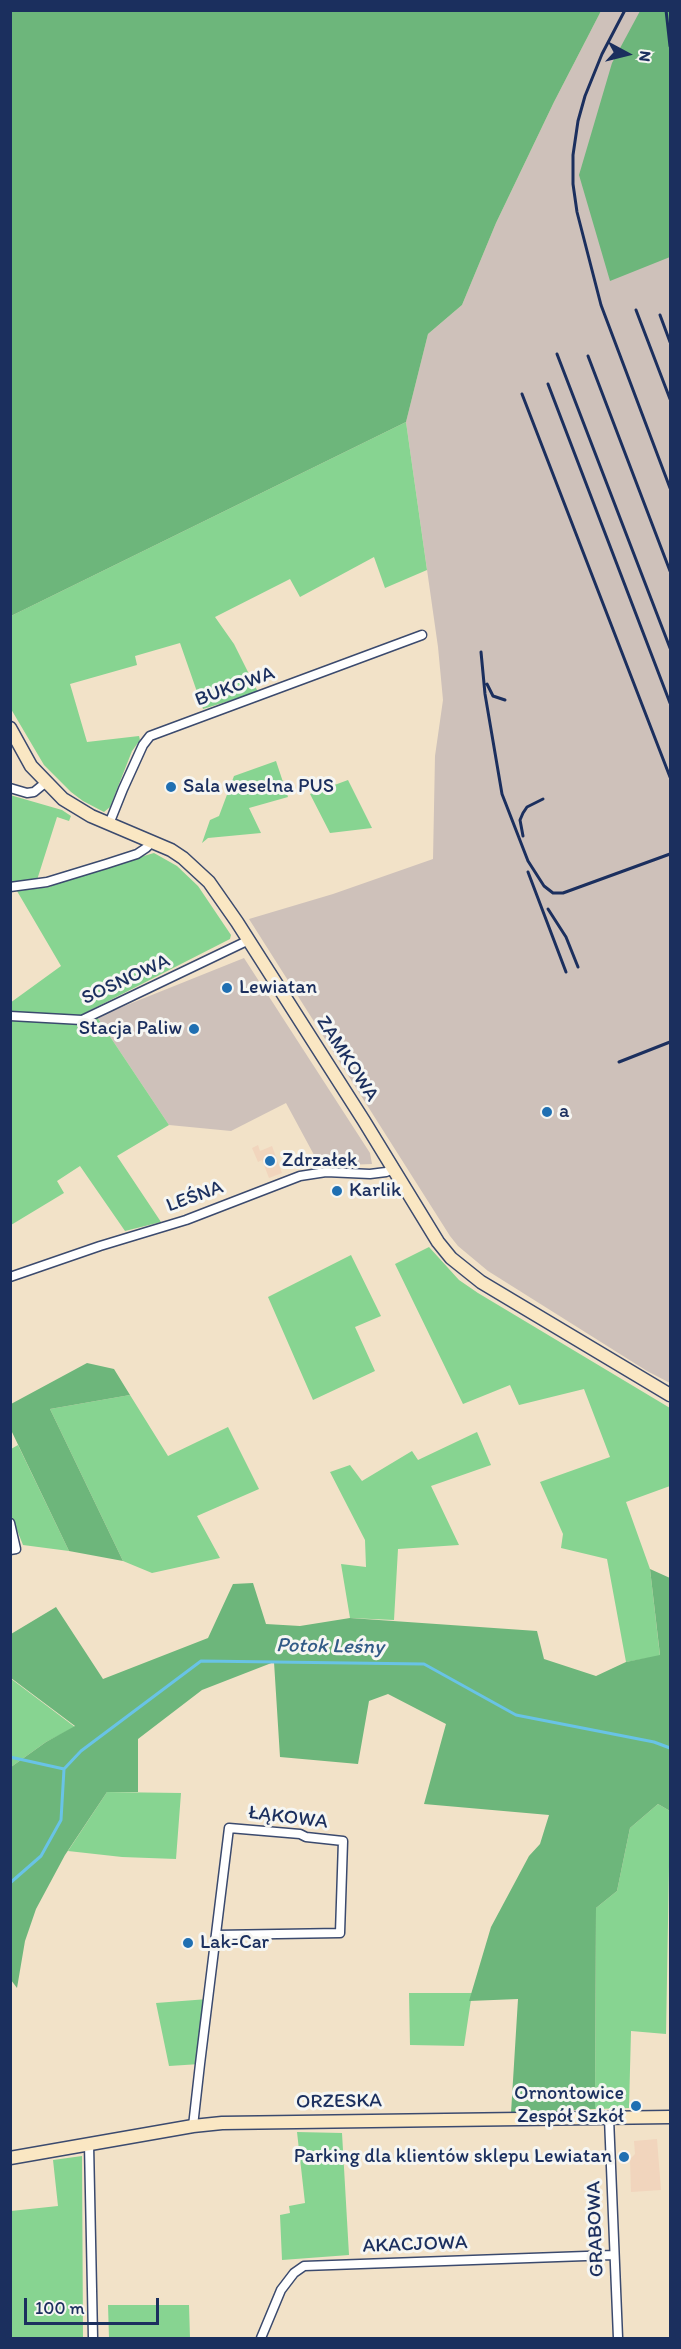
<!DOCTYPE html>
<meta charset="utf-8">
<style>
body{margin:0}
#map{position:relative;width:681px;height:2349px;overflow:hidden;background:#f2e2c8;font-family:Itim,sans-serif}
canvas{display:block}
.frame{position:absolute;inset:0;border:12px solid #1b2f5e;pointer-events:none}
.north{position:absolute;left:597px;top:24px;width:60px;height:60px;-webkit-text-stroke:4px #f6f6f2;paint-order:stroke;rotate:97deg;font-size:16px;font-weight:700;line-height:24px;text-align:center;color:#1b2f5e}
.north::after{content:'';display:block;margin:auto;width:21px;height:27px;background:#1b2f5e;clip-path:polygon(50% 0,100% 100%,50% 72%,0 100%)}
.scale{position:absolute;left:24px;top:2298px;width:135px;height:27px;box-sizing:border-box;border:3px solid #1b2f5e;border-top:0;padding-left:8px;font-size:18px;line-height:21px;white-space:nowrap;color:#1b2f5e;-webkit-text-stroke:4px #f6f6f2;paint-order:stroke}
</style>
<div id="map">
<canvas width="681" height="2349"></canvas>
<div class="frame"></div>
<div class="north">N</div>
<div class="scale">100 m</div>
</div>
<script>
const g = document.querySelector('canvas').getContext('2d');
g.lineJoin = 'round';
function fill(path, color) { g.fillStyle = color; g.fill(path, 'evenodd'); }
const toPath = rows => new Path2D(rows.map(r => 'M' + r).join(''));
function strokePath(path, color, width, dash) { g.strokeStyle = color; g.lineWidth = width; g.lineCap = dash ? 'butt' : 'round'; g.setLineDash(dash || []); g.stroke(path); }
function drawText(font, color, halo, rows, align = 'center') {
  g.font = font + ' Itim,sans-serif'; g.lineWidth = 6; g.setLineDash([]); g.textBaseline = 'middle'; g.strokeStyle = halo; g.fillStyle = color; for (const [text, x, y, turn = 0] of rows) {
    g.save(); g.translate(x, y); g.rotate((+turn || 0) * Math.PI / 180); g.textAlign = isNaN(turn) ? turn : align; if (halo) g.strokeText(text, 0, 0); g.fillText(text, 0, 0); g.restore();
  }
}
fill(toPath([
 [258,1145,260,1151,272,1146,282,1173,269,1178,262,1160,258,1162,252,1148],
 [657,2139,661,2190,631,2192,630,2159,635,2154,634,2141]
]), '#f1d5bd');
fill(toPath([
 [601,11,670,11,670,1383,647,1371,488,1271,458,1246,450,1236,249,919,333,894,433,859,435,756,443,700,438,647,406,422,428,334,462,305,496,223,554,102],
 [244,958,370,1153,372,1164,320,1166,286,1103,231,1131,169,1125,97,1017]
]), '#cec1ba');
fill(toPath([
 [406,422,427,570,385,588,374,557,300,597,290,579,215,617,234,644,258,692,203,709,180,643,135,656,137,665,70,684,87,742,139,736,140,740,132,751,110,807,104,812,83,801,71,792,44,765,11,709,11,616],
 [276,761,288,797,249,808,261,833,208,838,202,843,210,820,219,816,234,776],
 [348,780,372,828,330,833,310,794],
 [10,795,62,810,71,816,69,821,57,817,37,880,11,884],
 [154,853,177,866,198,886,231,935,230,939,79,1016,11,1013,10,1003,61,966,17,891,50,887,55,882],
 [97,1017,169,1125,117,1156,161,1222,125,1231,80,1166,57,1181,64,1193,11,1225,11,1019,81,1025],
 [429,1247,459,1280,478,1293,670,1408,670,1486,626,1502,650,1569,660,1656,626,1662,607,1559,561,1548,563,1534,540,1482,610,1457,584,1389,519,1405,510,1385,463,1404,395,1264],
 [351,1255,381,1316,355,1327,375,1371,313,1400,268,1297],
 [130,1395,168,1456,228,1427,259,1489,197,1516,220,1558,152,1573,123,1561,50,1409],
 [477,1432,491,1465,431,1486,459,1545,398,1549,394,1620,350,1618,341,1564,366,1567,365,1540,330,1472,350,1465,362,1481,412,1451,418,1460],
 [18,1445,69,1551,23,1545,11,1515,11,1449],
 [10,1678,75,1727,46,1742,11,1767],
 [107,1792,181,1793,176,1859,122,1857,68,1851],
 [658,1804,670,1811,666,2034,631,2031,629,2108,595,2109,596,1908,617,1891,630,1828],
 [409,1993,472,1993,464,2046,410,2045],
 [208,1999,200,2064,169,2066,156,2003],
 [297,2132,342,2133,349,2255,282,2260,280,2215,290,2213,289,2206,305,2203],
 [82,2156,83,2338,11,2338,11,2176,11,2211,58,2206,53,2160],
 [108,2305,189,2305,190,2338,109,2338]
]), '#87d491');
fill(toPath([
 [11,10,601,11,554,102,496,223,462,305,428,334,406,422,11,616],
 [640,11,670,11,670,257,610,281,579,175,612,63],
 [87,1363,114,1369,130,1395,50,1409,123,1561,69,1551,11,1430,11,1404],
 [650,1569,670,1578,670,1811,658,1804,630,1828,617,1891,596,1908,595,2109,511,2113,518,1999,469,2001,491,1927,529,1856,540,1844,549,1815,424,1804,446,1724,388,1694,369,1701,358,1764,280,1757,274,1662,202,1690,138,1739,138,1792,107,1792,65,1855,36,1909,25,1941,17,1988,11,1980,11,1767,46,1742,75,1726,11,1678,11,1634,56,1607,103,1679,208,1638,233,1584,253,1583,266,1624,300,1626,350,1618,537,1631,544,1659,596,1676,626,1662,660,1655]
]), '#6db67b');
strokePath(toPath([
 [10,1757,64,1769,81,1751,201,1661,424,1664,516,1715,654,1742,670,1748],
 [10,1883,41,1856,61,1820,64,1769]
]), '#69c3e6', 3);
const street = toPath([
 [10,788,27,793,34,792,45,783],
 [109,824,123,789,143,745,150,736,422,635],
 [10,887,47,882,106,864,137,854,146,848,153,841],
 [10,1016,82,1020,249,940],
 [10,1277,100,1246,186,1220,300,1176,326,1172,370,1174,386,1172,393,1169],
 [10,1523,16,1549,10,1550],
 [609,2118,618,2338],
 [193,2126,200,2064,229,1828,300,1834,306,1837,343,1841,340,1933,216,1935],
 [89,2144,93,2338],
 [261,2338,281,2290,294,2273,304,2266,614,2255]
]);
const secondary = toPath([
 [10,728,31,766,63,799,91,816,171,850,183,858,209,882,237,922,364,1121,438,1242,451,1258,481,1282,670,1395],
 [10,2158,193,2126,222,2123,670,2117]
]);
strokePath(street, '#3b4a6e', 11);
strokePath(secondary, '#3b4a6e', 15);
strokePath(street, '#fff', 8);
strokePath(secondary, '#fae7c3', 12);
strokePath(toPath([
 [625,10,602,54,585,96,578,121,573,155,573,184,577,212,601,305,670,488],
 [666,10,670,46],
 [636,310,670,399],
 [660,315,670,342],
 [557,354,670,648],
 [588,356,670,571],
 [548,384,670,703],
 [522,394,670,777],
 [481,652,485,694,502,794,528,861,544,886,553,893,563,893,670,854],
 [487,684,493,696,505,700],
 [523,836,520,820,523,813,527,807,543,799],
 [528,872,566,972],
 [548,909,566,937,578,967],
 [619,1062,670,1042]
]), '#1b2f5e', 3);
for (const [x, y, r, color] of [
 [171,787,6,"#1f6fb2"],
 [227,988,6,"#1f6fb2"],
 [194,1029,6,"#1f6fb2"],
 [547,1112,6,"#1f6fb2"],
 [270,1161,6,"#1f6fb2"],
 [337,1191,6,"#1f6fb2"],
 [188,1943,6,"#1f6fb2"],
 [636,2106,6,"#1f6fb2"],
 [624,2157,6,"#1f6fb2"]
]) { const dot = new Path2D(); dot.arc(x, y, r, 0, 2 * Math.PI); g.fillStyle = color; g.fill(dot); strokePath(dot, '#f6f6f2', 2); }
drawText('20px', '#1b2f5e', '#f6f6f2', [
 ["BUKOWA",235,687,-20],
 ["SOSNOWA",126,980,-25],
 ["ZAMKOWA",347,1059,57],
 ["LEŚNA",195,1197,-20],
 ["ŁĄKOWA",288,1818,7],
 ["ORZESKA",339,2102,-1],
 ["GRABOWA",596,2229,-92],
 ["AKACJOWA",415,2245,-2]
]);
drawText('20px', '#1b2f5e', '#f6f6f2', [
 ["Sala weselna PUS",183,787],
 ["Lewiatan",239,988],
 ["Stacja Paliw",182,1029,"right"],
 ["a",559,1112],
 ["Zdrzałek",282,1161],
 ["Karlik",349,1191],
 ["Lak-Car",200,1943],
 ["Ornontowice",624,2094,"right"],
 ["Zespół Szkół",624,2117,"right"],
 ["Parking dla klientów sklepu Lewiatan",612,2157,"right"]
], 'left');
drawText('italic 21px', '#325b87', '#f6f6f2', [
 ["Potok Leśny",330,1647,1]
]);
</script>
